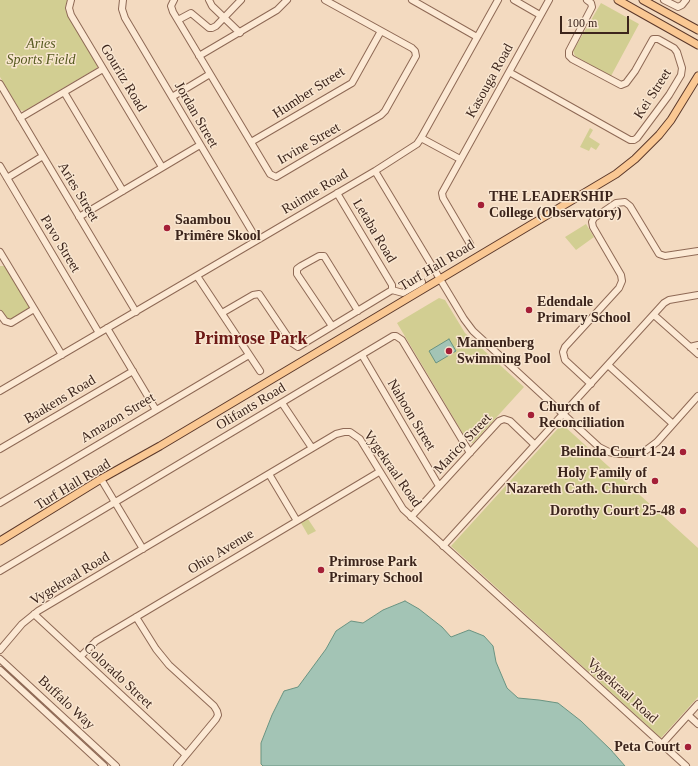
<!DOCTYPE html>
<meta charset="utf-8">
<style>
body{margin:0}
#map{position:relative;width:698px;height:766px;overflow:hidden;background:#f3dac0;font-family:Georgia,serif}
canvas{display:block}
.scale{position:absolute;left:560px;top:16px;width:69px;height:18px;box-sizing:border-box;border:2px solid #3c251c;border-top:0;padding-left:5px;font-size:12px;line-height:14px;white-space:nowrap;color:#3c251c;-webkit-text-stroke:3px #f9e6d0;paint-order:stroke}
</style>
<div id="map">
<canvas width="698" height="766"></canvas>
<div class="scale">100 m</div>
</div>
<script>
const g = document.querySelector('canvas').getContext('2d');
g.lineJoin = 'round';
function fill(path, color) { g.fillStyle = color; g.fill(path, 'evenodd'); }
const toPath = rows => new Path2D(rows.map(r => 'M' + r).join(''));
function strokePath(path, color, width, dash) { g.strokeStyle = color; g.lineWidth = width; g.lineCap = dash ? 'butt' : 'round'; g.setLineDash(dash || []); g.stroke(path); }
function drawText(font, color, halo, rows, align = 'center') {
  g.font = font + ' Georgia,serif'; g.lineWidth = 3; g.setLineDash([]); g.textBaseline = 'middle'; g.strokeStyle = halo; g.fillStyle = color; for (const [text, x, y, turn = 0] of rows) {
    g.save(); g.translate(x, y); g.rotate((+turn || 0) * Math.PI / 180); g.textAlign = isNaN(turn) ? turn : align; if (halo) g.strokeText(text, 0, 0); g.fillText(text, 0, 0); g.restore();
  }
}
fill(toPath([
 [0,0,69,0,65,7,66,12,97,65,97,68,24,111,20,110,0,77],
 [601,3,639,24,611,76,575,56,573,51],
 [590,128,593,130,589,137,600,144,596,150,591,147,589,151,580,147],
 [586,224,594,237,576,250,565,237],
 [0,266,5,266,30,308,29,310,10,321,5,317,0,309],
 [439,298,445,300,465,333,524,387,473,443,468,442,397,323],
 [562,424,698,548,698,697,661,738,451,546],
 [308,519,316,531,308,535,301,523]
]), '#d2ce92');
const water = toPath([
 [449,339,456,351,436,363,429,351,449,339],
 [405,601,419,609,442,627,451,637,469,630,484,636,493,646,496,662,507,688,518,698,539,700,558,703,581,721,611,750,625,766,263,766,261,764,261,743,272,715,284,691,298,687,326,649,336,631,351,621,363,623,383,610,405,601]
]);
fill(water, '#a3c4b5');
strokePath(water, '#699381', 1);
const minor = toPath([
 [71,0,69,8,71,15,162,167],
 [123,0,122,9,125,18,257,240],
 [174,0,171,6,173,12,270,174,276,177,381,115,385,111,416,56,415,51,412,48,325,0],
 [209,0,212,6,240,33],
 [412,0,477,37],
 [514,0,540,15],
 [664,0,678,7,682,5,686,0],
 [178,20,191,13,209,28,212,28,216,26,241,0],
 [199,56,277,10,287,0],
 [509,72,630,140,634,140,637,138,669,95,681,75,682,68,677,52,674,48,658,39,653,39,635,71,626,83,621,85,572,59,569,56,569,51,592,7,591,3,587,0],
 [0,84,136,312],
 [64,92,123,191],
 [172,97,210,74],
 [20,118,103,69],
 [421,138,460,159],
 [251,142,352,83,381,31],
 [0,166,99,333],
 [375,171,464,319,473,331,599,447,609,452,618,454,634,454,645,451,657,442,698,396],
 [7,178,43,156],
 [337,193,392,285,392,290],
 [79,217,200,145],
 [470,244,443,198,442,193,549,0],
 [0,252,62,355],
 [197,276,260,371],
 [392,290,403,293,422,282],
 [222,313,253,295,259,294,292,343,298,347,392,290],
 [0,314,5,321,11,323,34,309],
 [654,315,698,354],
 [332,326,297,274,297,269,301,266,319,256,324,256,358,311],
 [107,328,156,410],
 [690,347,698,345],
 [362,355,439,486],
 [608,365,673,424],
 [591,384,565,360,563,352,565,347,619,288,622,281,621,275,593,227,592,222,594,218,616,203,625,202,630,206,659,254,665,256,698,251],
 [0,391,215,265,375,171,417,144,421,138,498,0],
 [282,403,312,448],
 [0,449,133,371],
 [269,474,297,521],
 [101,479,143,549],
 [0,503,249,355],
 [411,517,499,421,504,419,510,421,535,445],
 [443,546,664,303,669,300,698,295],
 [0,571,393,336,396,336,402,340,470,453],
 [34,614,186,755],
 [136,617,156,649,169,665,214,706,217,711,218,715,216,719,177,766],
 [0,650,22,624,38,611,336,434,344,432,350,432,360,439,403,509,686,766],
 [80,657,96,641,379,472],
 [0,659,116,766],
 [0,670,104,766],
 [688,715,698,724],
 [662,744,698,704]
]);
const major = toPath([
 [618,0,698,45],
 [643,0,698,30],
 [0,541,101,479,160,446,616,174,635,159,659,135,671,120,698,76]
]);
strokePath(minor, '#8e6955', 8);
strokePath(major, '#5b382a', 9);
strokePath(minor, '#fce9d4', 6);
strokePath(major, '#fac893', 7);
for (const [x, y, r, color] of [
 [481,205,4,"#a41f37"],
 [167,228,4,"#a41f37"],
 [529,310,4,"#a41f37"],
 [449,351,4,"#a41f37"],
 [531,415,4,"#a41f37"],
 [683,452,4,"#a41f37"],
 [655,481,4,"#a41f37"],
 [683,511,4,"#a41f37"],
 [321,570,4,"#a41f37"],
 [688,747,4,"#a41f37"]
]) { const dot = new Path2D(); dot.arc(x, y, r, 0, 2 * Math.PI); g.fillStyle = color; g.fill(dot); strokePath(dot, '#f9e6d0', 1.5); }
drawText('italic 14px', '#565a20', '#f9e6d0', [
 ["Aries",41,44],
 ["Sports Field",41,60]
]);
drawText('14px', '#3c251c', '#f9e6d0', [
 ["Gouritz Road",123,78,59],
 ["Kasouga Road",490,81,-61],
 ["Humber Street",309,93,-33],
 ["Kei Street",653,94,-57],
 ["Jordan Street",196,115,60],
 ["Irvine Street",309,144,-30],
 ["Aries Street",78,192,59],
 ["Ruimte Road",315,192,-31],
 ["Letaba Road",374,231,59],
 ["Pavo Street",60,244,59],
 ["Turf Hall Road",437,266,-31],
 ["Baakens Road",60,400,-31],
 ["Olifants Road",251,407,-31],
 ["Nahoon Street",411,415,59],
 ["Amazon Street",118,418,-31],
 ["Marico Street",463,444,-47],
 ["Vygekraal Road",392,469,55],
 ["Turf Hall Road",73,485,-31],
 ["Ohio Avenue",221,552,-31],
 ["Vygekraal Road",70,579,-31],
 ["Colorado Street",118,676,43],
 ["Vygekraal Road",622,691,42],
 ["Buffalo Way",66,703,43]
]);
drawText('bold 14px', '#3c251c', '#f9e6d0', [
 ["THE LEADERSHIP",489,197],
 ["College (Observatory)",489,213],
 ["Saambou",175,220],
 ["Primêre Skool",175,236],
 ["Edendale",537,302],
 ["Primary School",537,318],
 ["Mannenberg",457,343],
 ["Swimming Pool",457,359],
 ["Church of",539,407],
 ["Reconciliation",539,423],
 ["Belinda Court 1-24",675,452,"right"],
 ["Holy Family of",647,473,"right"],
 ["Nazareth Cath. Church",647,489,"right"],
 ["Dorothy Court 25-48",675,511,"right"],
 ["Primrose Park",329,562],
 ["Primary School",329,578],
 ["Peta Court",680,747,"right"]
], 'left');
drawText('bold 18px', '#6d1916', '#f9e6d0', [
 ["Primrose Park",251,339]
]);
</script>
